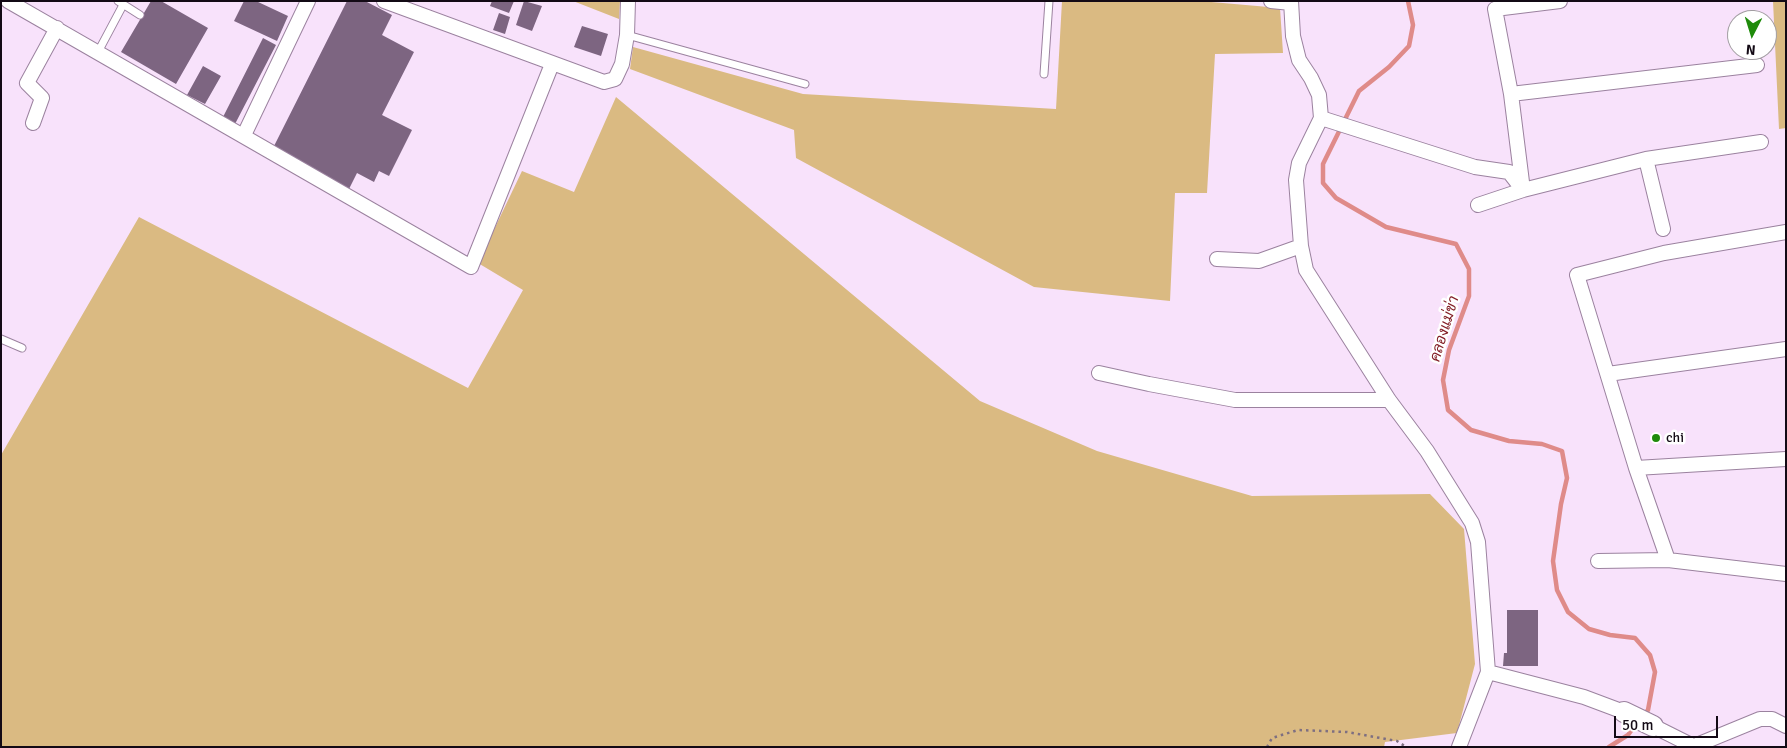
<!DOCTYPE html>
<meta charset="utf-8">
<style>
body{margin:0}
#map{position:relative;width:1787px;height:748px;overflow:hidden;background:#f8e2fb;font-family:Signika,sans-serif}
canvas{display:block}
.frame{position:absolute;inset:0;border:2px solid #130a15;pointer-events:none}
.north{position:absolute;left:1727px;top:10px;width:50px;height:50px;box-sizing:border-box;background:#fff;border:1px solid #a19da1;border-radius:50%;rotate:185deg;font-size:14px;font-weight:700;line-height:20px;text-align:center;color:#130a15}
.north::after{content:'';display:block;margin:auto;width:18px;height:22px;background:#1f8b0b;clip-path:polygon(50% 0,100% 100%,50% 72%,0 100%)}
.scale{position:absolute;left:1614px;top:716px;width:104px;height:22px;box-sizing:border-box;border:2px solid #130a15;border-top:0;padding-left:6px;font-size:15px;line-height:18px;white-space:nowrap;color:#130a15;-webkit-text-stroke:4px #fff;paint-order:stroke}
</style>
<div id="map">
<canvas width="1787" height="748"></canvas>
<div class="frame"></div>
<div class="north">N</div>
<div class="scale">50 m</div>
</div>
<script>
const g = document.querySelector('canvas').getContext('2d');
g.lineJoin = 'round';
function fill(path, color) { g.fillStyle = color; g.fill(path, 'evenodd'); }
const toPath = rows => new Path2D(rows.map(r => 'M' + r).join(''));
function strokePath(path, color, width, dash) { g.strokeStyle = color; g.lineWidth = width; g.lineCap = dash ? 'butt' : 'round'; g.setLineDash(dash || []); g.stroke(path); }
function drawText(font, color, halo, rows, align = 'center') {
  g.font = font + ' Signika,Sarabun,sans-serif'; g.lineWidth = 5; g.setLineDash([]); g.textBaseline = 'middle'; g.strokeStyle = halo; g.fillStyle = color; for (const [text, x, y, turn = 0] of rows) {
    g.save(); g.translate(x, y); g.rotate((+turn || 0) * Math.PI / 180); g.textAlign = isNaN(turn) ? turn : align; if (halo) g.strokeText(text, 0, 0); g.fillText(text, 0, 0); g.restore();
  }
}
fill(toPath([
 [573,1,620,1,619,19],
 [1062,1,1200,1,1280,8,1283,53,1215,54,1207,193,1175,193,1170,301,1034,287,796,158,794,130,630,69,633,47,803,94,1056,109],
 [1773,1,1786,1,1786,128,1779,129],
 [616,97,980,401,1097,451,1252,496,1430,494,1464,529,1475,664,1457,733,1385,742,1384,747,1,747,1,455,139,217,468,388,523,290,478,263,522,171,574,192]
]), '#daba82');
strokePath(toPath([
 [1408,1,1413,25,1409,46,1389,67,1359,91,1323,164,1323,183,1336,198,1386,227,1456,244,1469,269,1469,296,1449,350,1443,380,1448,410,1471,430,1509,441,1542,444,1562,451,1567,478,1561,504,1553,561,1557,590,1568,612,1589,629,1610,635,1635,638,1650,655,1655,672,1648,710,1643,716],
 [1609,747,1628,735,1636,724]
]), '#df8b89', 4.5);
fill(toPath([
 [151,1,161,1,208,28,176,84,121,52],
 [244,1,256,1,288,16,277,41,234,21],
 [347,1,365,1,392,15,382,35,414,52,382,115,412,130,389,176,379,171,374,182,357,173,349,189,272,150],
 [492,1,514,1,509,13,490,6],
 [524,1,542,6,532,31,516,25],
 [499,13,510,17,505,34,493,30],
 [582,26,608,34,601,56,574,47],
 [263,38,276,45,235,124,223,117],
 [203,66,221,76,205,104,187,95],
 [1507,610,1538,610,1538,666,1503,666,1504,653,1507,653]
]), '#7d6581');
const lane = toPath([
 [118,1,140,15],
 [627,35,805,84],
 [98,52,123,5],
 [1044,74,1049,1],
 [1,339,22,348]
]);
const street = toPath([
 [8,1,471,267,552,64],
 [384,1,604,82,615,79,622,64,627,35,628,1],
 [1271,1,1291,3],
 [1291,1,1293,36,1299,60,1311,78,1319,95,1321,118,1299,163,1296,180,1301,246,1306,270,1389,400,1427,451,1472,523,1478,542,1488,672,1459,747],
 [1511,94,1757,65],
 [1321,118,1475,167,1509,172,1523,190,1646,159,1761,142],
 [33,123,42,98,27,83,57,28],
 [244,135,308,1],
 [1646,159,1663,229],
 [1478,205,1523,190,1511,94,1495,9,1560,1],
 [1217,259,1259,261,1301,246],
 [1099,373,1149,384,1235,400,1389,400],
 [1608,374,1786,349],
 [1636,468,1786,459],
 [1668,560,1636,468,1577,275,1664,253,1786,232],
 [1598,561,1668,560,1786,574],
 [1488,672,1584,697,1624,712],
 [1653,726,1693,746],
 [1692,747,1760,719,1772,719,1786,726]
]);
const secondary = toPath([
 [1624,712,1653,726]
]);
strokePath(lane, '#9b829f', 9);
strokePath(street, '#9b829f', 16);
strokePath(secondary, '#9b829f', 22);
strokePath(toPath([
 [1267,747,1272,738,1298,730,1347,732,1397,741,1406,747]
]), '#7e6f81', 2.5, [2.5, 4]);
strokePath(lane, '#fff', 7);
strokePath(street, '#fff', 14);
strokePath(secondary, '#fff', 20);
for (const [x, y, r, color] of [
 [1656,438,5,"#1f8b0b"]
]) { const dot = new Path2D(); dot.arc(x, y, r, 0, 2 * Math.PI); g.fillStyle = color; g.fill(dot); strokePath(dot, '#fff', 2); }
drawText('14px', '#130a15', '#fff', [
 ["chi",1666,438]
], 'left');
drawText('italic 15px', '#831f27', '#fff', [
 ["คลองแม่ข่า",1445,329,-73]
]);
</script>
